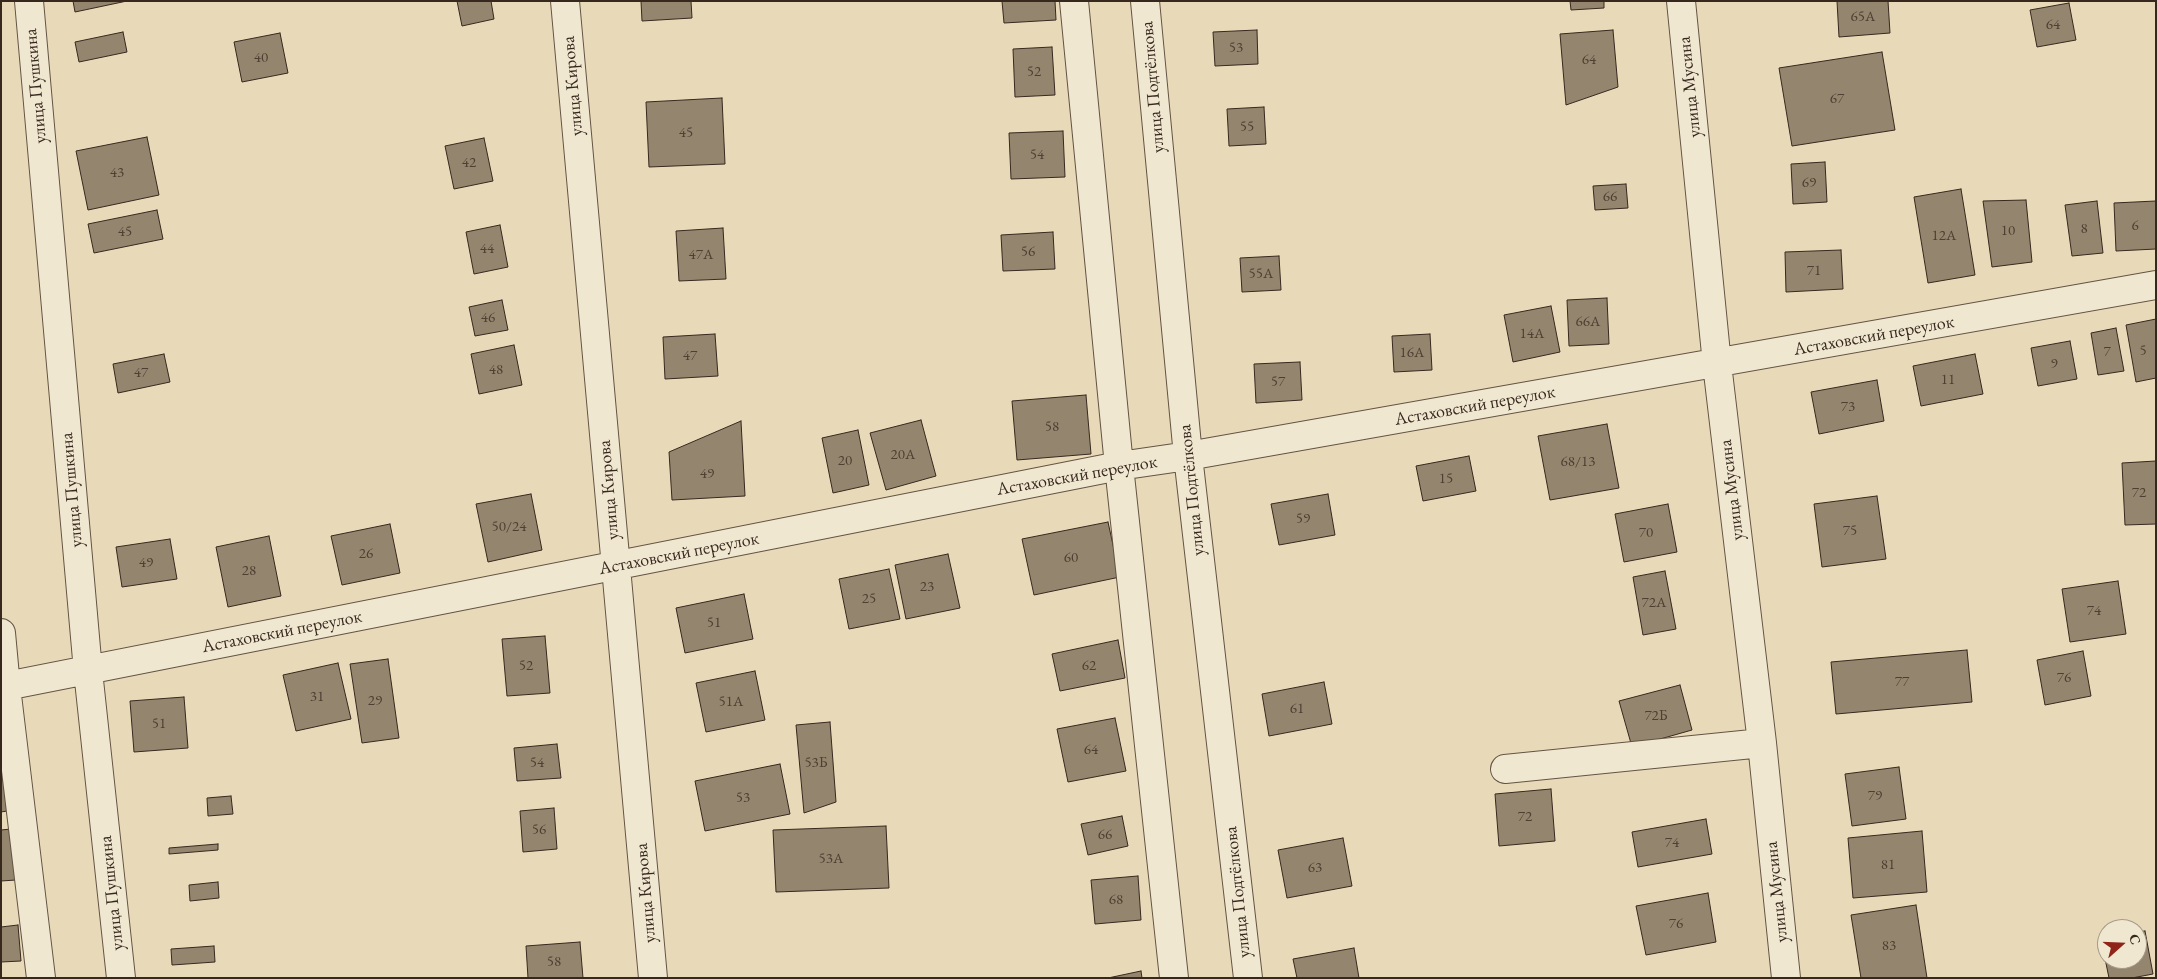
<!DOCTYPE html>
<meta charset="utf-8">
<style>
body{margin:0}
#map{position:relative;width:2157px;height:979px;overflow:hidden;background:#e8dab8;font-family:"EB Garamond",serif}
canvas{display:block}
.frame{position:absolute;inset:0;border:2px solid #37281e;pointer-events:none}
.north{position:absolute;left:2097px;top:919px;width:50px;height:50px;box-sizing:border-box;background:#f0e7d1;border:1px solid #a69b89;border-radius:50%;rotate:70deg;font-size:14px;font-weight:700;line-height:20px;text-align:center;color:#37281e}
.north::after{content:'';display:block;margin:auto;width:18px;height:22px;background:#8f2418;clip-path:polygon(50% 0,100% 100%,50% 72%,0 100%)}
</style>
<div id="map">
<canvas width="2157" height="979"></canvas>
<div class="frame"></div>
<div class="north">С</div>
</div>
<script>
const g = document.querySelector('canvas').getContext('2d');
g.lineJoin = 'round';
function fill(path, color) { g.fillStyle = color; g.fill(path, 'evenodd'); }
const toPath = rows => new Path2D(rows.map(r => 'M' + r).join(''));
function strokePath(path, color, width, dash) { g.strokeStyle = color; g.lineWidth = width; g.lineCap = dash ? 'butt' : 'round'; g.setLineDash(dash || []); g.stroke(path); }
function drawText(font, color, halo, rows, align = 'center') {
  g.font = font + ' "EB Garamond",serif'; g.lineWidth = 4.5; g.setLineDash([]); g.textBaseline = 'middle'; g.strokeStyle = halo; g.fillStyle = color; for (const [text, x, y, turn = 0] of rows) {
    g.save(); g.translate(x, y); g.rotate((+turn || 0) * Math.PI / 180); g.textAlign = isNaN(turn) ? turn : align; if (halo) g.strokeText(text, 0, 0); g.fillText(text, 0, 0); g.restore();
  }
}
const building = toPath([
 [73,1,127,1,75,12,73,1],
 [457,1,491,1,494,19,462,26,457,1],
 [641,1,691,1,692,18,642,21,641,1],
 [1002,1,1055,1,1056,20,1004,23,1002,1],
 [1570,1,1604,1,1604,8,1571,10,1570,1],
 [1837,1,1888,1,1890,33,1839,37,1837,1],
 [2069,3,2076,40,2037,47,2030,10,2069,3],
 [1257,30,1258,64,1215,66,1213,32,1257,30],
 [1613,30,1618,87,1566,105,1560,34,1613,30],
 [123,32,127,52,79,62,75,42,123,32],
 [280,33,288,73,242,82,234,42,280,33],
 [1052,47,1055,95,1015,97,1013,49,1052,47],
 [1882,52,1895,130,1792,146,1779,68,1882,52],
 [722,98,725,164,649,167,646,102,722,98],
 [1264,107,1266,144,1229,146,1227,109,1264,107],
 [1063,131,1065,177,1011,179,1009,133,1063,131],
 [147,137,159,195,88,210,76,151,147,137],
 [484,138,493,181,454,189,445,146,484,138],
 [1825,162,1827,202,1793,204,1791,164,1825,162],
 [1626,184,1628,208,1595,210,1593,186,1626,184],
 [1961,189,1975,275,1928,283,1914,197,1961,189],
 [2026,200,2032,262,1992,267,1983,201,2026,200],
 [2097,201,2103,253,2072,256,2065,205,2097,201],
 [2156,201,2156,249,2116,251,2114,203,2156,201],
 [157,210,163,239,94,253,88,224,157,210],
 [500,225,508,267,474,274,466,232,500,225],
 [723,228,726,279,679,281,676,231,723,228],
 [1053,232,1055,269,1003,271,1001,235,1053,232],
 [1841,250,1843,289,1786,292,1785,252,1841,250],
 [1279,256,1281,290,1242,292,1240,258,1279,256],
 [1607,298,1609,344,1569,346,1567,300,1607,298],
 [502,300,508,330,475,336,469,307,502,300],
 [1551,306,1560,352,1513,362,1504,315,1551,306],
 [2156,319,2156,378,2136,382,2126,325,2156,319],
 [2116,328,2124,371,2098,375,2091,333,2116,328],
 [715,334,718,376,665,379,663,337,715,334],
 [1430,334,1432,370,1394,372,1392,336,1430,334],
 [2070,341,2077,379,2038,386,2031,348,2070,341],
 [514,345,522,385,479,394,471,354,514,345],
 [164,354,170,382,118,393,113,364,164,354],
 [1975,354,1983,394,1921,406,1913,366,1975,354],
 [1300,362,1302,400,1256,403,1254,364,1300,362],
 [1877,380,1884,421,1819,434,1811,392,1877,380],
 [1086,395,1091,454,1017,460,1012,401,1086,395],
 [921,420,936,476,886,490,870,433,921,420],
 [741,421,745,496,672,500,669,452,741,421],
 [1607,424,1619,488,1550,500,1538,436,1607,424],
 [858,430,869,485,833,493,822,438,858,430],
 [1469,456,1476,491,1423,501,1416,466,1469,456],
 [2156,461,2156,524,2125,525,2122,463,2156,461],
 [531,494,542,550,488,562,476,504,531,494],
 [1328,494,1335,535,1279,545,1271,504,1328,494],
 [1877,496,1886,559,1822,567,1814,504,1877,496],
 [1668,504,1677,552,1624,562,1615,514,1668,504],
 [1108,522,1120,577,1034,595,1022,539,1108,522],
 [390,524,400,573,342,585,331,536,390,524],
 [269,536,281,596,228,607,216,547,269,536],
 [170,539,177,579,122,587,116,547,170,539],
 [948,554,960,608,906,619,895,565,948,554],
 [889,569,900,619,849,629,839,579,889,569],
 [1665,571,1676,629,1643,635,1633,577,1665,571],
 [2118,581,2126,634,2070,642,2062,589,2118,581],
 [744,594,753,639,685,653,676,608,744,594],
 [545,636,550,693,507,696,502,639,545,636],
 [1118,640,1125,678,1060,691,1052,654,1118,640],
 [1967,650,1972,702,1836,714,1831,662,1967,650],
 [2083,651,2091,696,2045,705,2037,660,2083,651],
 [388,659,399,738,362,743,350,664,388,659],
 [338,663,351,719,296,731,283,675,338,663],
 [755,671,765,720,706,732,696,683,755,671],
 [1324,682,1332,724,1269,736,1262,694,1324,682],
 [1680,685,1692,730,1632,747,1619,701,1680,685],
 [184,697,188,748,134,752,130,701,184,697],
 [1115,718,1126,771,1068,782,1057,729,1115,718],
 [830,722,836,802,804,813,796,725,830,722],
 [557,744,561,778,517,781,514,748,557,744],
 [1,763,7,811,1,812,1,763],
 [780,764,790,814,705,831,695,781,780,764],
 [1899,767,1906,819,1852,826,1845,774,1899,767],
 [1551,789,1555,841,1499,846,1495,794,1551,789],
 [231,796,233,814,208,816,207,798,231,796],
 [554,808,557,849,523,852,520,811,554,808],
 [1122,816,1128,846,1088,855,1081,824,1122,816],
 [1706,819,1712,854,1638,867,1632,832,1706,819],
 [886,826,889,888,776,892,773,830,886,826],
 [11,829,16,880,1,881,1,830,11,829],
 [1922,831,1927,892,1853,898,1848,838,1922,831],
 [1343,838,1352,886,1287,898,1278,850,1343,838],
 [218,844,218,850,169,854,169,848,218,844],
 [1138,876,1141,920,1095,924,1091,880,1138,876],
 [218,882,219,898,190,901,189,885,218,882],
 [1708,893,1716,942,1646,955,1636,906,1708,893],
 [1916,905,1927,978,1861,978,1851,915,1916,905],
 [18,925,21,961,1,962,1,927,18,925],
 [2145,931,2153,974,2132,978,2109,978,2101,939,2107,938,2107,959,2137,959,2137,932,2145,931],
 [580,942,583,978,528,978,526,946,580,942],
 [214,946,215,962,172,965,171,949,214,946],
 [1354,948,1359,978,1297,978,1293,959,1354,948],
 [1141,971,1142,978,1108,978,1141,971]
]);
fill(building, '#93856e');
strokePath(building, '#37281e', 1);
const minor = toPath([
 [29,1,88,671,121,978],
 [565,1,653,978],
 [1074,1,1119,466,1174,978],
 [1145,1,1188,456,1248,978],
 [1681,1,1717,364,1762,743,1786,978],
 [1,633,6,687,41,978],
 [1,687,1119,466,1188,456,2156,285],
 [1505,769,1762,743]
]);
strokePath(minor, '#635444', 30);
strokePath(minor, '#f0e7d1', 28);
drawText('15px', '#4e3f32', null, [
 ["65А",1863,17],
 ["64",2053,25],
 ["53",1236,48],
 ["40",261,58],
 ["64",1589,60],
 ["52",1034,72],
 ["67",1837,99],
 ["55",1247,127],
 ["45",686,133],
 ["54",1037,155],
 ["42",469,163],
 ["43",117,173],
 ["69",1809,183],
 ["66",1610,197],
 ["6",2135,226],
 ["8",2084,229],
 ["10",2008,231],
 ["45",125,232],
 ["12А",1944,236],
 ["44",487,249],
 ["56",1028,252],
 ["47А",701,255],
 ["71",1814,271],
 ["55А",1261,274],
 ["46",488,318],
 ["66А",1588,322],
 ["14А",1532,334],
 ["5",2143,351],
 ["7",2107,352],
 ["16А",1412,353],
 ["47",690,356],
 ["9",2054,364],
 ["48",496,370],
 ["47",141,373],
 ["11",1948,380],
 ["57",1278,382],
 ["73",1848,407],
 ["58",1052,427],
 ["20А",903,455],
 ["20",845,461],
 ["68/13",1578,462],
 ["49",707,474],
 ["15",1446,479],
 ["72",2139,493],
 ["59",1303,519],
 ["50/24",509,527],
 ["75",1850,531],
 ["70",1646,533],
 ["26",366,554],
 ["60",1071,558],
 ["49",146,563],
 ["28",249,571],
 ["23",927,587],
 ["25",869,599],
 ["72А",1654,603],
 ["74",2094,611],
 ["51",714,623],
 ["52",526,666],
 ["62",1089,666],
 ["76",2064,678],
 ["77",1902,682],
 ["31",317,697],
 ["29",375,701],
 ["51А",731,702],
 ["61",1297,709],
 ["72Б",1656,716],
 ["51",159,724],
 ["64",1091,750],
 ["54",537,763],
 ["53Б",816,763],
 ["79",1875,796],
 ["53",743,798],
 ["72",1525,817],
 ["56",539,830],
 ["66",1105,835],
 ["74",1672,843],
 ["53А",831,859],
 ["81",1888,865],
 ["63",1315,868],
 ["68",1116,900],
 ["76",1676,924],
 ["83",1889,946],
 ["58",554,962]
]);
drawText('18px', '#37281e', '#f0e7d1', [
 ["улица Пушкина",36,86,-95],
 ["улица Кирова",573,86,-95],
 ["улица Подтёлкова",1153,87,-95],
 ["улица Мусина",1690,87,-96],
 ["Астаховский переулок",1874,336,-10],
 ["Астаховский переулок",1475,406,-10],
 ["Астаховский переулок",1077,476,-10],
 ["улица Пушкина",72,490,-95],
 ["улица Кирова",609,490,-95],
 ["улица Подтёлкова",1192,490,-96],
 ["улица Мусина",1732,490,-97],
 ["Астаховский переулок",679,554,-11],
 ["Астаховский переулок",282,632,-11],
 ["улица Подтёлкова",1238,892,-96],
 ["улица Мусина",1777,892,-96],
 ["улица Пушкина",112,893,-96],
 ["улица Кирова",646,893,-95]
]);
</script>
